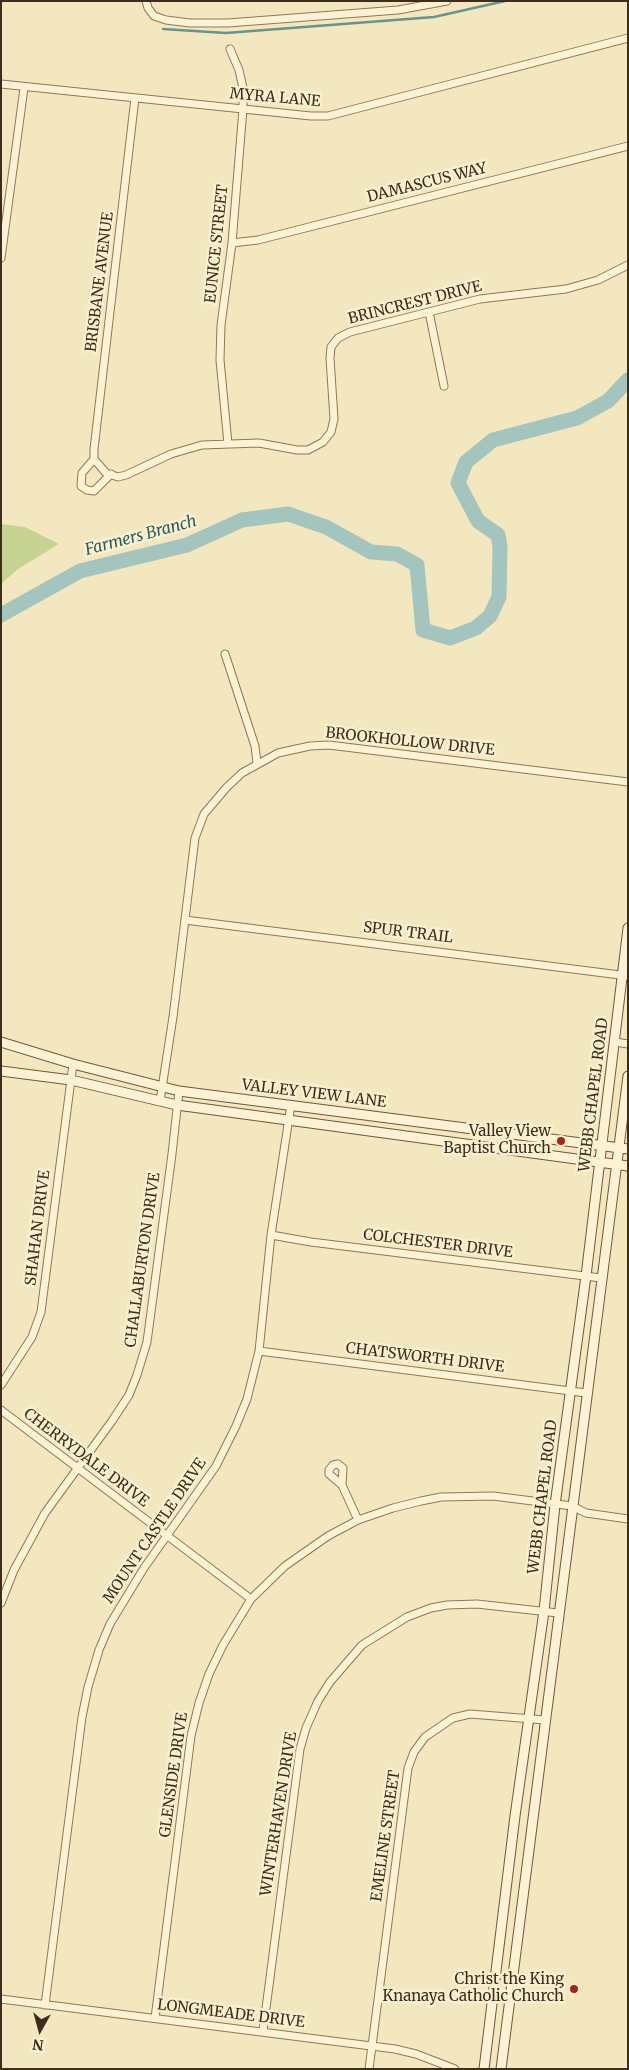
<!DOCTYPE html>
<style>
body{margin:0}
#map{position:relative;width:629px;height:2070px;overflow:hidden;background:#f3e7c0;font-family:Merriweather,serif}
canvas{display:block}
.frame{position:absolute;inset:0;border:2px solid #3c2d1c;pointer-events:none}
.north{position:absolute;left:15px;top:2005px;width:50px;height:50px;-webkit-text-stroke:4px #faf0d0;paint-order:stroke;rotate:187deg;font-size:14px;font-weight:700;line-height:20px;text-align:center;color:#3c2d1c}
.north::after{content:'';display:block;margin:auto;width:18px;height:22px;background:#3c2d1c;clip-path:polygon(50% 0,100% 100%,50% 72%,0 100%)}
</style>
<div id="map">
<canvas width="629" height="2070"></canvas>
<div class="frame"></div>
<div class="north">N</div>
</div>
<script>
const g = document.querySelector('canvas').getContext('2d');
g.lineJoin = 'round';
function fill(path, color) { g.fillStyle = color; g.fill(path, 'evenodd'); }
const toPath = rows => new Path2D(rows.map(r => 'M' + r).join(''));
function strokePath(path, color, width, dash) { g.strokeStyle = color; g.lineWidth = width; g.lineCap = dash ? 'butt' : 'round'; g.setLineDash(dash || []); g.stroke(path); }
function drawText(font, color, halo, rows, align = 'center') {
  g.font = font + ' Merriweather,serif'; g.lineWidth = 5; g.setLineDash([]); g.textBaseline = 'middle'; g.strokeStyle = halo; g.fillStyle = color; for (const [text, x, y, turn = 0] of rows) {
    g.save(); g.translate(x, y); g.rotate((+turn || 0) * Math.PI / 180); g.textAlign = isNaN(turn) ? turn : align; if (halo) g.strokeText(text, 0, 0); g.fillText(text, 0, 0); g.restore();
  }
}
fill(toPath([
 [1,524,25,527,59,544,18,569,1,584]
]), '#c7d392');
strokePath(toPath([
 [163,29,226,33,434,17,505,1]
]), '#69948c', 2.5);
strokePath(toPath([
 [1,615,80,571,187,545,242,520,288,514,326,527,371,552,397,554,417,565,423,630,450,638,476,628,490,616,499,597,500,547,498,535,478,521,458,483,466,462,493,440,577,418,608,401,628,380]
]), '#a3c5bd', 15);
const minor = toPath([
 [146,1,148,8,154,16,166,20,190,23,228,23,398,10,447,1],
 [1,84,311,116,328,116,628,38],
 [135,98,94,449,94,459,106,473,118,477,126,475,171,454,202,445,259,443,297,450,308,450,323,442,331,432,334,419,330,358,331,347,338,338,350,332,480,299,566,289,598,280,628,265],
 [232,243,258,240,628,146],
 [1,258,24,88],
 [429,312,444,386],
 [228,444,220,360,221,325,232,243,243,109,243,88,239,70,230,49],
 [94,459,82,473,81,486,87,490,94,491,111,474],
 [225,654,255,746,257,763],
 [185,920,628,976],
 [615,1042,628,1044],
 [160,1101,173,1017,195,838,204,814,227,787,242,773,278,753,310,746,329,745,628,782],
 [271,1235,311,1242,601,1278],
 [259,1351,586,1393],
 [1,1385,32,1337,41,1312,73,1064],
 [1,1410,251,1599],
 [338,1464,343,1468,342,1485,329,1474,329,1470,333,1465,338,1464],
 [342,1485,358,1520],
 [1,1603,14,1570,45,1513,112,1421,129,1395,137,1375,147,1342,172,1154,179,1091],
 [1,1999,395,2049,416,2054,455,2069],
 [45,2005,82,1717,88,1687,99,1650,110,1624,144,1568,216,1466,236,1426,247,1399,259,1351,271,1235,291,1105],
 [155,2018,191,1736,199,1703,209,1674,223,1645,251,1599,285,1566,328,1536,358,1520,393,1508,421,1501,441,1497,493,1496,572,1506,586,1513,628,1519],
 [263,2031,300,1749,306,1728,318,1701,330,1682,362,1645,407,1617,431,1608,447,1605,477,1604,558,1613],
 [369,2069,408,1768,414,1752,425,1737,453,1718,470,1714,545,1720]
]);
const secondary = toPath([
 [1,1042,73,1064,179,1091,628,1149],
 [1,1071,71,1080,177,1105,628,1166],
 [484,2069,515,1816,544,1611,555,1505,586,1276,628,928],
 [501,2069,628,1076]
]);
strokePath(minor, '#8f7755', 9);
strokePath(secondary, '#705839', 11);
strokePath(minor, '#fdf3d4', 7);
strokePath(secondary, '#fdf3d4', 9);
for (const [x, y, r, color] of [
 [561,1141,5,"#a5251e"],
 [574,1989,5,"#a5251e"]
]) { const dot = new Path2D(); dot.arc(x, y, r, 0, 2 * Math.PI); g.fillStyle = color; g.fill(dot); strokePath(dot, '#faf0d0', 2); }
drawText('15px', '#3c2d1c', '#faf0d0', [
 ["MYRA LANE",275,98,5],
 ["DAMASCUS WAY",427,183,-14],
 ["EUNICE STREET",217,244,-84],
 ["BRISBANE AVENUE",100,282,-83],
 ["BRINCREST DRIVE",415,303,-14],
 ["BROOKHOLLOW DRIVE",410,742,6],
 ["SPUR TRAIL",408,933,7],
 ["VALLEY VIEW LANE",314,1094,7],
 ["WEBB CHAPEL ROAD",594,1095,-83],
 ["SHAHAN DRIVE",38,1228,-83],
 ["COLCHESTER DRIVE",438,1244,7],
 ["CHALLABURTON DRIVE",143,1260,-82],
 ["CHATSWORTH DRIVE",425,1358,7],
 ["CHERRYDALE DRIVE",86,1458,37],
 ["WEBB CHAPEL ROAD",543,1497,-83],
 ["MOUNT CASTLE DRIVE",155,1531,-56],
 ["GLENSIDE DRIVE",174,1775,-82],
 ["WINTERHAVEN DRIVE",279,1814,-81],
 ["EMELINE STREET",386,1836,-82],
 ["LONGMEADE DRIVE",231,2014,7]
]);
drawText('15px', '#3c2d1c', '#faf0d0', [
 ["Valley View",551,1132],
 ["Baptist Church",551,1149],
 ["Christ the King",564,1980],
 ["Knanaya Catholic Church",564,1997]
], 'right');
drawText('italic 16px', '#295e5e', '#faf0d0', [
 ["Farmers Branch",141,536,-15]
]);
</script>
